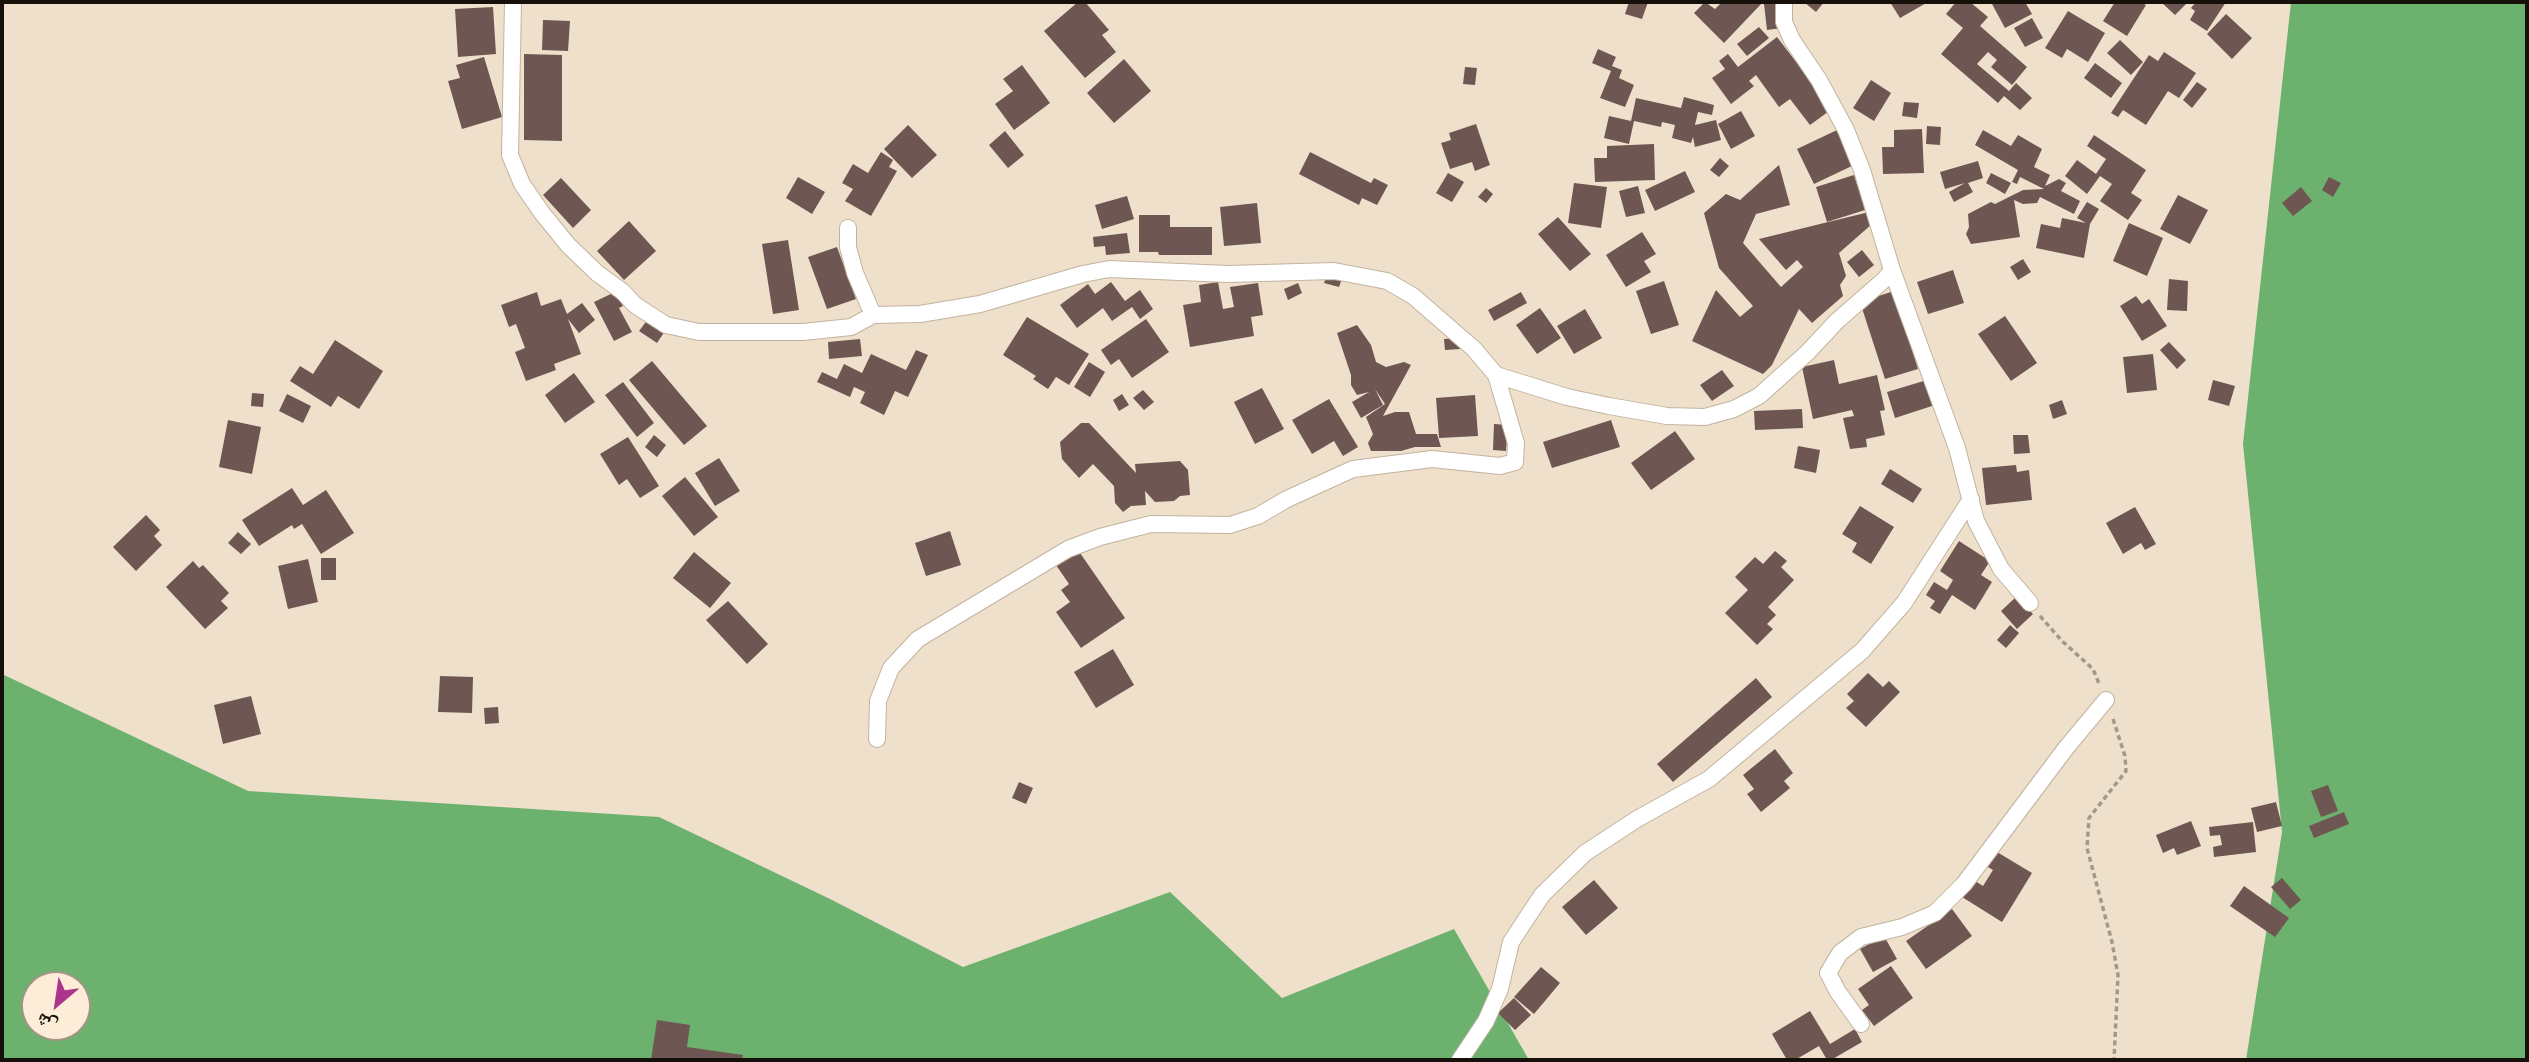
<!DOCTYPE html>
<meta charset="utf-8">
<style>
body{margin:0}
#map{position:relative;width:2529px;height:1062px;overflow:hidden;background:#efe0cb;font-family:"Space Grotesk","Noto Naskh Arabic",sans-serif}
canvas{display:block}
.frame{position:absolute;inset:0;border:4px solid #151009;pointer-events:none}
.north{position:absolute;left:21px;top:971px;width:70px;height:70px;box-sizing:border-box;background:#fdedd8;border:2px solid #a09585;border-radius:50%;rotate:209deg;font-size:19px;font-weight:700;line-height:28px;text-align:center;color:#151009}
.north::after{content:'';display:block;margin:auto;width:24px;height:32px;background:#ac358b;clip-path:polygon(50% 0,100% 100%,50% 72%,0 100%)}
</style>
<div id="map">
<canvas width="2529" height="1062"></canvas>
<div class="frame"></div>
<div class="north">ش</div>
</div>
<script>
const g = document.querySelector('canvas').getContext('2d');
g.lineJoin = 'round';
function fill(path, color) { g.fillStyle = color; g.fill(path, 'evenodd'); }
const toPath = rows => new Path2D(rows.map(r => 'M' + r).join(''));
function strokePath(path, color, width, dash) { g.strokeStyle = color; g.lineWidth = width; g.lineCap = dash ? 'butt' : 'round'; g.setLineDash(dash || []); g.stroke(path); }
fill(toPath([
 [2291,2,2527,2,2527,1060,2246,1060,2282,832,2243,444],
 [2,674,248,791,659,817,830,899,963,967,1170,892,1282,998,1454,929,1529,1060,2,1060],
 [35,985,77,985,77,1027,35,1027]
]), '#6db16e');
fill(toPath([
 [1078,2,1085,2,1109,30,1102,35,1116,52,1085,78,1044,31],
 [1629,2,1648,2,1642,19,1625,14],
 [1705,2,1715,9,1722,2,1763,2,1724,43,1694,13],
 [1804,2,1824,2,1816,12],
 [1890,2,1928,2,1900,18],
 [1956,2,1970,2,1988,17,1980,26,2027,67,2012,85,1991,67,1997,60,1988,52,1977,64,2009,91,2016,83,2032,98,2020,110,2004,96,1998,103,1941,54,1963,28,1946,14],
 [1997,2,2025,2,2032,14,2005,28,1992,4],
 [2115,2,2140,2,2146,5,2127,36,2103,21],
 [2161,2,2188,2,2175,15],
 [2196,2,2226,2,2207,31,2190,20,2195,11,2191,8],
 [1778,3,1782,28,1767,30,1764,4],
 [493,7,496,54,458,57,455,9],
 [2068,11,2105,33,2088,62,2067,49,2062,58,2045,48],
 [2226,14,2252,38,2232,59,2207,34],
 [2032,18,2043,38,2025,47,2014,28],
 [543,20,570,21,568,51,542,50],
 [1759,27,1769,38,1747,56,1737,44],
 [1777,37,1832,109,1810,125,1790,99,1779,107,1756,75,1749,81,1754,86,1731,104,1712,78,1725,69,1719,61,1728,54,1738,67],
 [2120,40,2143,62,2131,75,2107,53],
 [1598,49,1616,57,1612,66,1622,70,1619,78,1634,85,1625,107,1600,98,1611,71,1592,63],
 [2164,52,2196,73,2179,98,2168,91,2146,125,2123,110,2118,117,2111,113,2149,55,2158,61],
 [524,54,562,55,562,141,524,140],
 [484,57,502,117,462,129,448,81,460,78,456,65],
 [1124,59,1151,91,1114,123,1087,93],
 [2095,63,2122,83,2111,98,2084,78],
 [1022,65,1050,103,1014,130,995,104,1013,91,1003,79],
 [1465,67,1477,68,1475,85,1463,84],
 [1871,80,1891,93,1874,121,1853,108],
 [2197,82,2207,89,2192,108,2183,100],
 [1684,97,1714,105,1712,115,1698,112,1695,125,1716,120,1721,140,1695,147,1693,137,1691,143,1672,138,1675,125,1662,122,1661,127,1634,121,1629,144,1604,138,1609,116,1631,121,1636,98,1681,108],
 [1904,102,1919,103,1917,118,1902,116],
 [1741,111,1755,136,1731,149,1718,124],
 [1476,124,1490,165,1475,171,1472,162,1450,169,1441,143,1451,140,1449,133],
 [908,125,937,155,912,178,884,149],
 [1927,126,1941,127,1940,145,1926,144],
 [1922,129,1924,173,1883,174,1882,147,1894,147,1894,130],
 [1837,130,1854,165,1814,184,1797,149],
 [1983,130,2011,146,2018,135,2042,149,2034,167,2050,175,2045,186,2059,179,2066,183,2061,191,2080,201,2074,214,2040,197,2037,203,2023,204,2014,200,2020,237,1971,244,1966,234,1969,227,1968,214,1991,202,1995,204,2023,190,2044,189,2020,177,2017,184,2012,182,2018,170,1975,145],
 [1005,131,1024,155,1008,168,989,145],
 [2094,135,2146,170,2131,193,2142,200,2128,220,2100,201,2112,184,2100,176,2087,194,2065,176,2077,160,2096,174,2106,159,2087,146],
 [1654,144,1655,180,1595,182,1594,158,1607,158,1607,146],
 [881,152,893,160,889,167,897,171,871,216,845,201,853,189,842,183,853,164,868,173],
 [1310,152,1371,183,1374,178,1388,185,1377,205,1362,198,1359,205,1299,174],
 [1720,158,1729,166,1719,177,1710,170],
 [1978,161,1983,178,1968,183,1973,192,1954,202,1949,192,1965,183,1945,189,1940,172],
 [1779,165,1790,205,1756,214,1743,243,1781,287,1803,267,1797,260,1786,270,1759,239,1869,212,1872,224,1839,253,1846,276,1840,285,1843,296,1812,323,1799,309,1772,365,1763,374,1692,341,1716,290,1740,317,1753,306,1719,268,1704,213,1726,194,1740,200],
 [1685,171,1695,192,1655,211,1645,190],
 [1448,173,1464,182,1452,202,1436,193],
 [1991,173,2011,183,2005,194,1986,183],
 [1854,175,1865,210,1827,222,1816,187],
 [798,177,825,192,812,214,786,198],
 [2329,177,2341,183,2333,197,2322,190],
 [561,178,591,210,573,228,543,195],
 [1574,183,1607,187,1601,228,1568,223],
 [1638,186,1645,213,1626,217,1619,191],
 [2301,187,2312,201,2293,216,2282,203],
 [1486,188,1493,194,1486,203,1478,197],
 [2178,195,2208,210,2190,244,2160,229],
 [1127,196,1134,219,1102,229,1095,205],
 [2087,202,2099,209,2090,224,2084,258,2036,248,2041,224,2060,228,2062,218,2086,223,2077,218],
 [1257,203,1261,243,1224,246,1220,207],
 [1139,215,1170,215,1170,227,1212,227,1212,255,1159,255,1158,252,1139,252],
 [1558,217,1591,254,1570,271,1538,234],
 [629,221,656,251,624,280,597,251],
 [2129,223,2163,238,2147,276,2113,261],
 [1642,232,1656,254,1644,261,1651,272,1626,287,1606,255],
 [1127,233,1130,253,1106,255,1105,246,1094,247,1093,237],
 [788,240,799,310,773,314,762,244],
 [837,247,856,299,827,309,808,257],
 [1862,250,1874,265,1859,277,1847,262],
 [2023,259,2031,272,2018,280,2010,267],
 [1953,270,1964,303,1928,314,1917,282],
 [1328,272,1343,276,1339,287,1324,283],
 [2169,279,2188,281,2187,311,2167,310],
 [1664,281,1679,325,1651,334,1636,291],
 [1111,282,1125,301,1140,290,1153,309,1140,319,1132,307,1112,321,1103,308,1077,328,1060,305,1088,284,1095,294],
 [1218,282,1223,309,1234,307,1230,287,1258,283,1263,315,1251,317,1254,336,1190,347,1183,305,1201,302,1199,285],
 [1298,283,1302,293,1288,300,1284,289],
 [1894,291,1918,369,1885,379,1860,302],
 [537,292,541,306,561,299,567,314,582,303,595,320,579,333,568,319,581,354,554,364,556,370,526,381,515,352,525,348,516,324,509,327,501,305],
 [615,292,623,306,619,308,632,332,614,341,594,302],
 [1521,292,1527,303,1494,321,1488,310],
 [2136,296,2142,304,2149,299,2167,326,2142,341,2120,306],
 [1540,308,1561,338,1537,354,1516,325],
 [1585,309,1602,338,1574,354,1557,326],
 [2005,316,2037,363,2011,381,1978,334],
 [1027,317,1089,354,1069,385,1056,377,1048,389,1033,379,1036,376,1003,355],
 [648,319,665,331,657,343,639,331],
 [1146,319,1169,352,1132,378,1119,359,1111,365,1101,350],
 [1357,325,1371,345,1376,362,1386,367,1404,362,1411,365,1383,416,1395,412,1409,412,1416,434,1437,434,1441,447,1415,447,1401,451,1371,451,1368,443,1373,434,1366,417,1385,404,1375,389,1383,405,1361,418,1352,402,1369,392,1357,395,1351,385,1351,375,1337,333],
 [1459,338,1460,349,1445,350,1444,339],
 [860,339,862,356,829,359,828,342],
 [335,340,383,371,359,409,338,396,331,407,290,381,300,366,313,374],
 [2169,342,2186,360,2177,369,2160,350],
 [916,350,928,355,908,397,895,391,884,415,860,403,865,392,854,387,850,397,817,382,822,372,837,379,844,364,862,373,871,354,906,370],
 [2153,354,2157,390,2127,393,2123,357],
 [1834,360,1839,384,1877,375,1885,410,1880,411,1885,435,1866,439,1867,447,1850,449,1843,418,1854,416,1852,410,1813,419,1802,367],
 [652,361,707,426,684,445,629,380],
 [1089,362,1105,372,1090,397,1074,387],
 [1722,370,1734,386,1712,401,1700,385],
 [574,373,595,402,565,423,545,395],
 [1927,380,1935,405,1895,418,1887,392],
 [2213,380,2235,386,2229,406,2208,400],
 [623,382,654,423,637,437,605,395],
 [1262,388,1284,429,1255,444,1234,402],
 [1143,390,1154,402,1144,410,1133,398],
 [252,393,264,394,263,407,251,406],
 [287,394,311,406,303,423,279,411],
 [1122,394,1129,405,1119,411,1113,400],
 [1475,395,1478,436,1439,438,1436,398],
 [1329,399,1358,447,1343,456,1334,441,1312,454,1292,420],
 [2062,400,2067,414,2053,419,2049,405],
 [1802,409,1803,428,1755,430,1754,411],
 [228,420,261,427,252,474,219,467],
 [1611,420,1620,447,1552,468,1543,442],
 [1081,423,1089,423,1136,473,1135,464,1180,461,1188,470,1190,495,1180,496,1174,501,1155,502,1145,491,1146,505,1131,506,1123,512,1115,503,1114,486,1093,464,1079,478,1062,459,1060,442],
 [1494,424,1508,425,1506,451,1493,450],
 [1675,431,1695,459,1651,490,1631,463],
 [654,435,666,445,657,457,645,447],
 [2013,435,2028,435,2030,453,2014,454],
 [628,437,659,486,640,498,627,479,619,485,600,454],
 [1798,446,1820,450,1816,473,1794,468],
 [719,458,740,491,715,506,695,473],
 [2016,465,2017,472,2029,470,2032,500,1986,505,1982,468],
 [1890,469,1922,489,1913,503,1881,484],
 [685,477,718,517,694,536,662,496],
 [292,488,303,505,326,490,354,533,321,554,302,524,294,529,292,525,259,546,242,520],
 [1860,506,1894,527,1871,564,1852,552,1857,543,1842,534],
 [2135,507,2156,544,2145,550,2141,543,2123,554,2106,523],
 [146,515,160,530,154,536,162,545,136,571,113,547],
 [950,531,961,565,926,576,915,543],
 [238,532,251,544,241,554,228,543],
 [1959,541,1990,561,1981,575,1992,582,1975,610,1952,595,1940,614,1930,608,1935,601,1926,595,1934,582,1947,590,1953,580,1940,571],
 [1078,550,1125,618,1081,648,1056,612,1070,602,1061,590,1069,584,1056,565],
 [1775,551,1787,561,1781,567,1794,580,1768,607,1776,615,1767,624,1773,629,1757,645,1725,613,1748,590,1735,577,1755,557,1763,564],
 [694,552,731,583,710,608,673,578],
 [321,558,336,558,336,580,321,580],
 [308,559,318,602,288,609,278,566],
 [193,561,199,568,203,565,229,593,221,601,228,608,205,629,166,587],
 [2016,597,2033,614,2017,629,2001,611],
 [728,601,768,644,747,664,706,620],
 [2010,625,2019,633,2006,648,1997,640],
 [1113,649,1134,685,1096,708,1074,672],
 [1868,673,1883,687,1889,681,1900,692,1866,727,1846,708,1854,701,1847,694],
 [440,676,473,677,472,713,438,712],
 [1756,678,1772,697,1673,782,1657,764],
 [251,696,261,734,223,744,214,705],
 [498,707,499,723,485,724,484,708],
 [1775,749,1793,773,1784,781,1790,788,1761,812,1747,794,1754,789,1743,775],
 [1019,782,1033,788,1026,804,1012,798],
 [2328,785,2338,811,2321,817,2311,791],
 [2276,802,2282,826,2257,832,2251,808],
 [2344,812,2349,824,2314,838,2309,826],
 [2191,821,2201,846,2177,855,2174,848,2163,853,2156,835],
 [2253,822,2256,852,2214,857,2213,847,2222,845,2220,835,2210,836,2209,827],
 [1992,849,2032,873,2002,922,1962,897,1972,879,1983,886,1993,870,1983,864],
 [2282,878,2301,900,2290,909,2271,887],
 [1594,880,1618,908,1586,935,1562,907],
 [2244,886,2289,918,2275,937,2230,906],
 [1952,909,1972,936,1926,969,1906,941],
 [1884,936,1897,959,1873,972,1860,949],
 [1891,966,1913,998,1874,1026,1862,1010,1869,1005,1858,989],
 [1541,967,1560,983,1534,1014,1514,997],
 [1514,998,1531,1015,1515,1030,1498,1013],
 [1810,1011,1830,1044,1855,1029,1862,1042,1831,1060,1827,1060,1819,1046,1795,1060,1787,1060,1772,1034],
 [657,1020,690,1025,687,1047,743,1055,742,1060,651,1060]
]), '#6e5652');
const street = toPath([
 [513,2,510,155,522,184,542,213,568,245,597,273,623,292,635,305,666,325,699,332,803,332,851,327,873,315,920,314,980,304,1083,274,1109,269,1228,274,1334,271,1387,281,1413,296,1474,349,1496,375,1567,397,1609,406,1667,416,1705,417,1734,409,1759,396,1807,353,1837,321,1885,279,1892,270,1862,170,1846,130,1819,80,1792,40,1784,22,1784,2],
 [848,228,848,247,855,273,873,315],
 [1892,270,1957,448,1976,521,2001,569,2030,603],
 [877,739,878,701,891,668,918,639,1068,549,1100,537,1151,524,1230,525,1258,516,1287,499,1353,469,1432,459,1500,466,1515,462,1516,443,1496,375],
 [1861,1024,1838,992,1828,973,1840,953,1861,937,1902,927,1935,913,1964,884,2066,748,2106,700],
 [1460,1060,1486,1021,1500,989,1511,942,1542,895,1585,853,1637,819,1709,779,1862,651,1904,603,1971,499]
]);
strokePath(street, '#c2b39f', 18);
strokePath(toPath([
 [2040,616,2062,641,2093,669,2100,686],
 [2113,719,2125,756,2126,771,2089,818,2087,848,2112,942,2118,975,2114,1060]
]), '#a49988', 3.5, [5, 3.5]);
strokePath(street, '#fff', 16);
</script>
